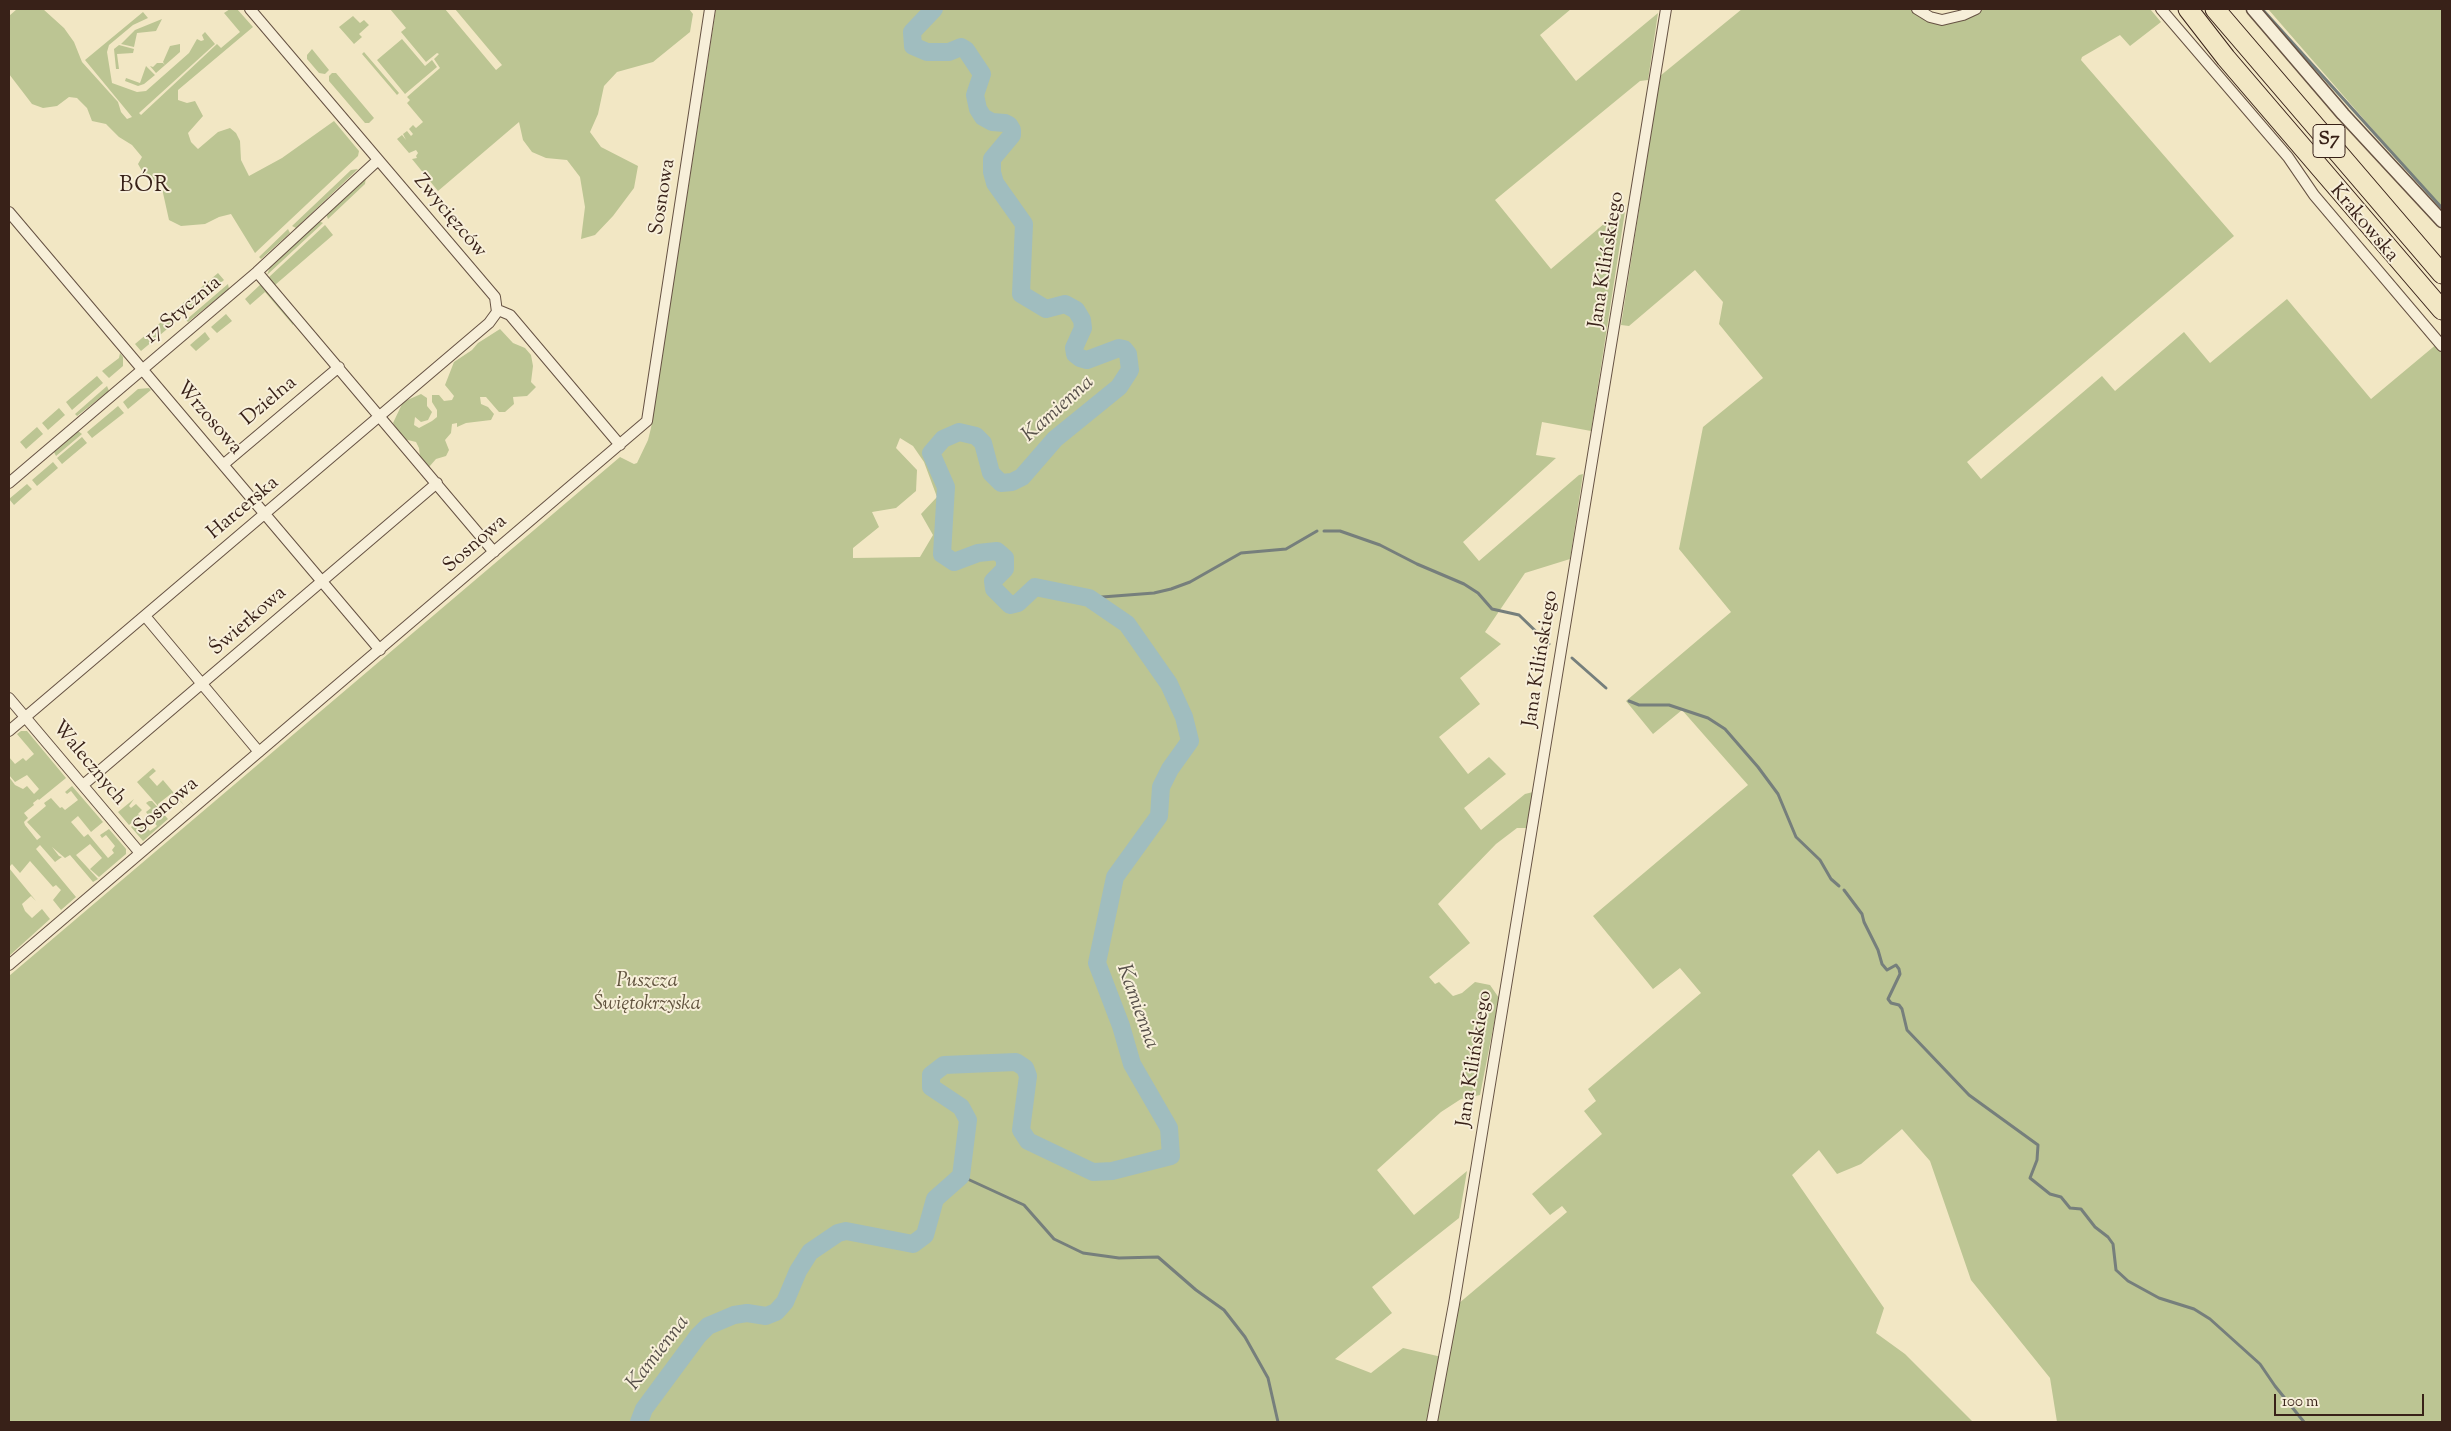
<!DOCTYPE html>
<meta charset="utf-8">
<style>
body{margin:0}
#map{position:relative;width:2451px;height:1431px;overflow:hidden;background:#f2e7c4;font-family:"Sorts Mill Goudy",serif}
canvas{display:block}
.frame{position:absolute;inset:0;border:10px solid #382118;pointer-events:none}
.scale{position:absolute;left:2274px;top:1394px;width:150px;height:22px;box-sizing:border-box;border:2px solid #382118;border-top:0;padding-left:6px;font-size:15px;line-height:18px;white-space:nowrap;color:#382118;-webkit-text-stroke:4px #f7efd9;paint-order:stroke}
</style>
<div id="map">
<canvas width="2451" height="1431"></canvas>
<div class="frame"></div>
<div class="scale">100 m</div>
</div>
<script>
const g = document.querySelector('canvas').getContext('2d');
g.lineJoin = 'round';
function fill(path, color) { g.fillStyle = color; g.fill(path, 'evenodd'); }
const toPath = rows => new Path2D(rows.map(r => 'M' + r).join(''));
function strokePath(path, color, width, dash) { g.strokeStyle = color; g.lineWidth = width; g.lineCap = dash ? 'butt' : 'round'; g.setLineDash(dash || []); g.stroke(path); }
function drawText(font, color, halo, rows, align = 'center') {
  g.font = font + ' "Sorts Mill Goudy",serif'; g.lineWidth = 4; g.setLineDash([]); g.textBaseline = 'middle'; g.strokeStyle = halo; g.fillStyle = color; for (const [text, x, y, turn = 0] of rows) {
    g.save(); g.translate(x, y); g.rotate((+turn || 0) * Math.PI / 180); g.textAlign = isNaN(turn) ? turn : align; if (halo) g.strokeText(text, 0, 0); g.fillText(text, 0, 0); g.restore();
  }
}
fill(toPath([
 [17,9,43,9,64,28,74,42,82,62,118,102,121,112,127,119,132,117,85,60,143,12,148,18,133,25,109,45,107,52,112,83,137,92,146,91,189,53,197,39,201,41,204,40,202,35,205,32,215,44,139,113,141,115,217,44,221,48,240,32,224,13,230,9,237,9,253,27,178,90,178,100,187,103,195,101,203,116,188,133,191,142,198,149,218,132,230,128,236,133,240,141,241,160,249,176,282,158,334,121,359,151,358,156,255,253,231,214,219,217,205,224,181,226,169,220,161,184,146,178,138,164,142,157,132,145,119,137,106,124,92,121,87,108,77,98,69,97,57,106,43,108,32,104,9,74,9,16],
 [390,9,445,9,496,70,502,65,455,9,689,9,693,14,690,32,653,62,617,72,604,86,598,114,590,132,601,147,638,166,634,188,613,216,595,235,581,239,585,207,580,177,567,160,546,158,532,152,523,140,519,122,438,191,412,159,417,158,416,156,418,153,416,150,409,153,397,139,402,135,406,140,403,134,407,131,411,136,413,134,409,129,413,125,416,128,423,122,407,103,410,100,407,97,440,68,434,59,439,54,437,53,426,62,401,32,406,28],
 [716,9,1571,9,1540,35,1576,81,1658,13,1648,80,1640,81,1495,200,1551,269,1626,205,1591,431,1542,422,1536,455,1556,458,1463,542,1479,561,1579,475,1583,474,1570,559,1525,573,1485,632,1501,644,1460,678,1480,704,1439,737,1468,774,1489,757,1506,774,1464,808,1481,830,1525,794,1533,792,1526,828,1517,828,1496,844,1438,904,1470,943,1429,977,1435,984,1439,982,1453,996,1462,993,1475,982,1490,985,1499,998,1480,1095,1461,1099,1441,1112,1377,1170,1414,1215,1467,1171,1459,1218,1372,1287,1392,1313,1335,1359,1371,1373,1403,1348,1446,1358,1458,1304,1567,1212,1562,1206,1550,1215,1532,1194,1602,1134,1584,1111,1596,1101,1588,1089,1701,993,1680,968,1653,989,1593,916,1748,785,1682,710,1653,734,1626,701,1731,612,1679,549,1703,427,1763,378,1719,324,1723,302,1695,270,1629,326,1621,325,1660,76,1742,9,1911,9,1943,23,1965,19,1983,9,2150,9,2161,22,2130,46,2120,35,2082,57,2081,60,2234,236,1967,462,1981,479,2102,376,2115,391,2184,332,2210,363,2287,299,2371,399,2438,343,2442,347,2442,1422,2057,1422,2050,1378,1971,1280,1930,1161,1902,1129,1861,1164,1837,1174,1819,1150,1792,1175,1884,1308,1876,1333,1905,1354,1973,1422,9,1422,9,976,620,457,634,464,637,463,648,440,651,428],
 [900,438,913,446,924,462,937,497,921,514,933,535,920,557,853,558,853,548,879,527,872,512,896,508,916,491,917,470,896,448],
 [2268,9,2442,9,2442,209],
 [353,16,360,23,364,20,369,25,359,34,362,37,354,44,339,27],
 [162,19,156,31,137,33,134,47,121,44,135,30],
 [402,39,425,66,432,60,437,67,405,94,377,60],
 [180,44,180,52,156,73,150,66,153,67,157,63,163,63,165,65,163,62,170,46],
 [119,45,134,49,133,53,117,54,119,69,116,69,114,49],
 [312,49,329,70,325,74,319,73,307,59,307,55],
 [364,52,399,93,397,95,362,54],
 [146,66,155,75,144,84,138,86,125,81,126,78,140,83],
 [332,73,336,73,374,118,369,123,365,123,329,81,329,76],
 [358,169,296,228,292,226,351,170],
 [366,177,365,184,328,219,326,214],
 [319,221,323,223,267,275,270,267],
 [325,225,333,235,275,285,306,322,304,322,268,278],
 [288,229,290,233,261,259,259,257],
 [218,273,224,280,182,316,176,309],
 [228,284,229,289,188,322,186,320],
 [261,284,294,322,293,325,265,292,250,305,245,299],
 [173,312,179,319,141,351,135,344],
 [226,314,232,321,217,333,211,327],
 [500,329,513,343,525,348,531,355,533,366,531,382,536,387,527,396,513,397,514,404,505,412,499,412,486,397,480,397,481,404,488,407,494,414,491,420,466,423,457,427,457,423,452,424,451,433,445,440,449,450,446,456,436,459,429,467,420,457,419,448,416,442,404,439,393,423,403,402,421,394,427,398,427,406,432,412,428,420,421,422,415,417,414,425,419,428,432,421,437,417,437,410,432,402,432,395,439,395,444,401,452,400,454,396,445,385,454,362,472,350,478,343],
 [205,332,210,339,196,351,190,345],
 [120,353,123,357,123,366,109,378,102,371,119,358],
 [97,376,103,383,72,410,66,402],
 [107,386,109,391,77,416,75,414],
 [149,388,151,390,128,409,123,402,138,389],
 [118,406,124,413,92,438,87,432],
 [59,408,65,415,48,430,42,423],
 [37,427,43,434,26,449,20,442],
 [78,431,82,434,56,456,54,452],
 [82,437,87,443,62,464,57,458],
 [53,462,58,468,37,486,32,480],
 [27,484,32,489,14,505,9,499],
 [21,731,27,731,66,778,39,800,38,799,33,803,34,805,24,813,28,818,24,822,25,825,37,840,41,837,27,822,46,806,44,803,51,798,60,808,62,807,65,810,78,800,71,791,67,794,65,792,72,786,103,822,91,832,78,816,71,822,84,837,88,834,108,858,114,853,112,850,115,846,106,835,102,838,100,835,109,829,126,849,126,854,99,877,90,869,102,858,90,844,76,855,98,879,93,882,70,855,65,858,52,847,59,856,62,857,55,862,40,845,36,849,76,897,61,910,53,900,61,890,56,885,53,887,30,861,20,873,12,864,9,867,9,777,15,785,23,789,27,786,34,794,39,789,27,775,15,782,9,775,9,757,15,764,23,758,26,761,34,754,17,734],
 [153,768,156,771,149,777,157,786,163,780,184,805,172,793,158,804,159,807,137,782],
 [134,799,129,806,131,808,136,804,142,810,138,814,140,816,129,825,118,812],
 [149,801,152,801,168,819,143,841,131,827,138,821,145,830,148,829,150,831,157,826,146,812,151,808,146,803],
 [9,868,36,901,31,896,22,904,25,911,32,918,42,909,50,919,9,956]
]), '#bcc593');
strokePath(toPath([
 [2262,9,2442,208],
 [1324,531,1340,531,1380,545,1417,564,1464,584,1478,593,1492,609,1519,615,1549,644],
 [1089,598,1154,593,1171,589,1190,582,1241,553,1286,549,1317,531],
 [1572,658,1606,688],
 [1629,701,1639,705,1669,705,1708,718,1725,729,1758,767,1778,794,1796,837,1820,860,1831,879,1839,886],
 [1844,890,1862,914,1864,922,1878,950,1882,964,1887,970,1896,965,1899,969,1900,974,1888,999,1891,1003,1899,1005,1902,1009,1907,1030,1969,1095,2038,1145,2037,1160,2030,1178,2050,1194,2061,1197,2070,1208,2081,1209,2095,1227,2108,1237,2113,1244,2116,1270,2128,1281,2159,1298,2194,1309,2210,1319,2260,1364,2275,1386,2304,1422],
 [961,1176,1024,1205,1054,1239,1083,1253,1119,1258,1158,1257,1196,1290,1224,1310,1245,1337,1268,1378,1278,1422]
]), '#767f7c', 3);
strokePath(toPath([
 [639,1422,644,1409,698,1336,708,1326,734,1315,747,1313,766,1316,776,1312,785,1302,798,1271,810,1252,838,1233,846,1231,913,1244,925,1235,935,1199,961,1176,968,1120,961,1107,931,1087,931,1075,944,1065,1016,1062,1025,1068,1028,1076,1021,1130,1028,1141,1093,1172,1112,1171,1171,1156,1169,1128,1132,1064,1121,1026,1097,963,1115,877,1159,816,1161,787,1170,769,1190,741,1184,717,1169,684,1127,624,1089,598,1035,587,1018,603,1010,605,994,589,993,581,1005,569,1005,558,997,551,978,553,954,562,942,554,946,487,931,453,943,439,959,432,976,436,983,443,991,473,1001,483,1012,482,1022,477,1055,439,1119,387,1130,370,1128,354,1124,349,1119,348,1087,360,1080,358,1075,354,1074,348,1083,328,1082,320,1076,310,1065,304,1046,309,1021,294,1024,224,995,183,992,172,992,159,1012,135,1012,130,1009,125,1005,123,992,122,983,117,978,109,975,95,982,74,966,50,961,47,949,52,927,52,913,46,912,32,934,9]
]), '#a0bdbf', 18);
const minor = toPath([
 [1917,9,1930,17,1942,20,1963,15,1976,9],
 [2161,9,2288,157,2314,195,2442,346],
 [9,212,380,650],
 [257,272,494,552],
 [498,310,510,315,620,445],
 [224,464,339,367],
 [9,483,257,272,378,160],
 [145,616,259,752],
 [9,698,140,853],
 [9,731,489,323,497,312,495,297,250,9],
 [83,785,437,483],
 [9,965,647,421,710,9],
 [1432,1422,1454,1304,1666,9]
]);
const tertiary = toPath([
 [2253,9,2343,114,2442,221]
]);
const motorway = toPath([
 [2188,9,2226,58,2442,310],
 [2215,9,2442,274]
]);
strokePath(minor, '#665243', 12);
strokePath(tertiary, '#665243', 15);
strokePath(motorway, '#382118', 21);
strokePath(minor, '#f7efd9', 10);
strokePath(tertiary, '#f7efd9', 12);
strokePath(motorway, '#f2e7c4', 19);
for (const [x, y, w] of [
 [2329,141,32]
]) { const box = new Path2D(); box.roundRect(x - w / 2, y - 16.5, w, 33, 4); g.fillStyle = '#f7efd9'; g.fill(box); strokePath(box, '#382118', 1); }
drawText('bold 19px', '#382118', null, [
 ["S7",2329,141]
]);
drawText('20px', '#382118', '#f7efd9', [
 ["Sosnowa",664,197,-81],
 ["Zwycięzców",449,217,50],
 ["Krakowska",2363,224,50],
 ["Jana Kilińskiego",1608,260,-81],
 ["17 Stycznia",184,311,-40],
 ["Dzielna",270,402,-40],
 ["Wrzosowa",208,419,49],
 ["Harcerska",244,509,-40],
 ["Sosnowa",476,545,-41],
 ["Świerkowa",249,622,-41],
 ["Jana Kilińskiego",1542,659,-81],
 ["Walecznych",88,764,50],
 ["Sosnowa",167,807,-40],
 ["Jana Kilińskiego",1476,1059,-81]
]);
drawText('italic 20px', '#60523d', '#f7efd9', [
 ["Puszcza",647,983],
 ["Świętokrzyska",647,1006]
]);
drawText('italic 21px', '#57504a', '#f7efd9', [
 ["Kamienna",1059,410,-42],
 ["Kamienna",1136,1007,70],
 ["Kamienna",659,1354,-52]
]);
g.letterSpacing = '1px';
drawText('22px', '#382118', '#f7efd9', [
 ["BÓR",145,187]
]);
g.letterSpacing = '0px';
</script>
